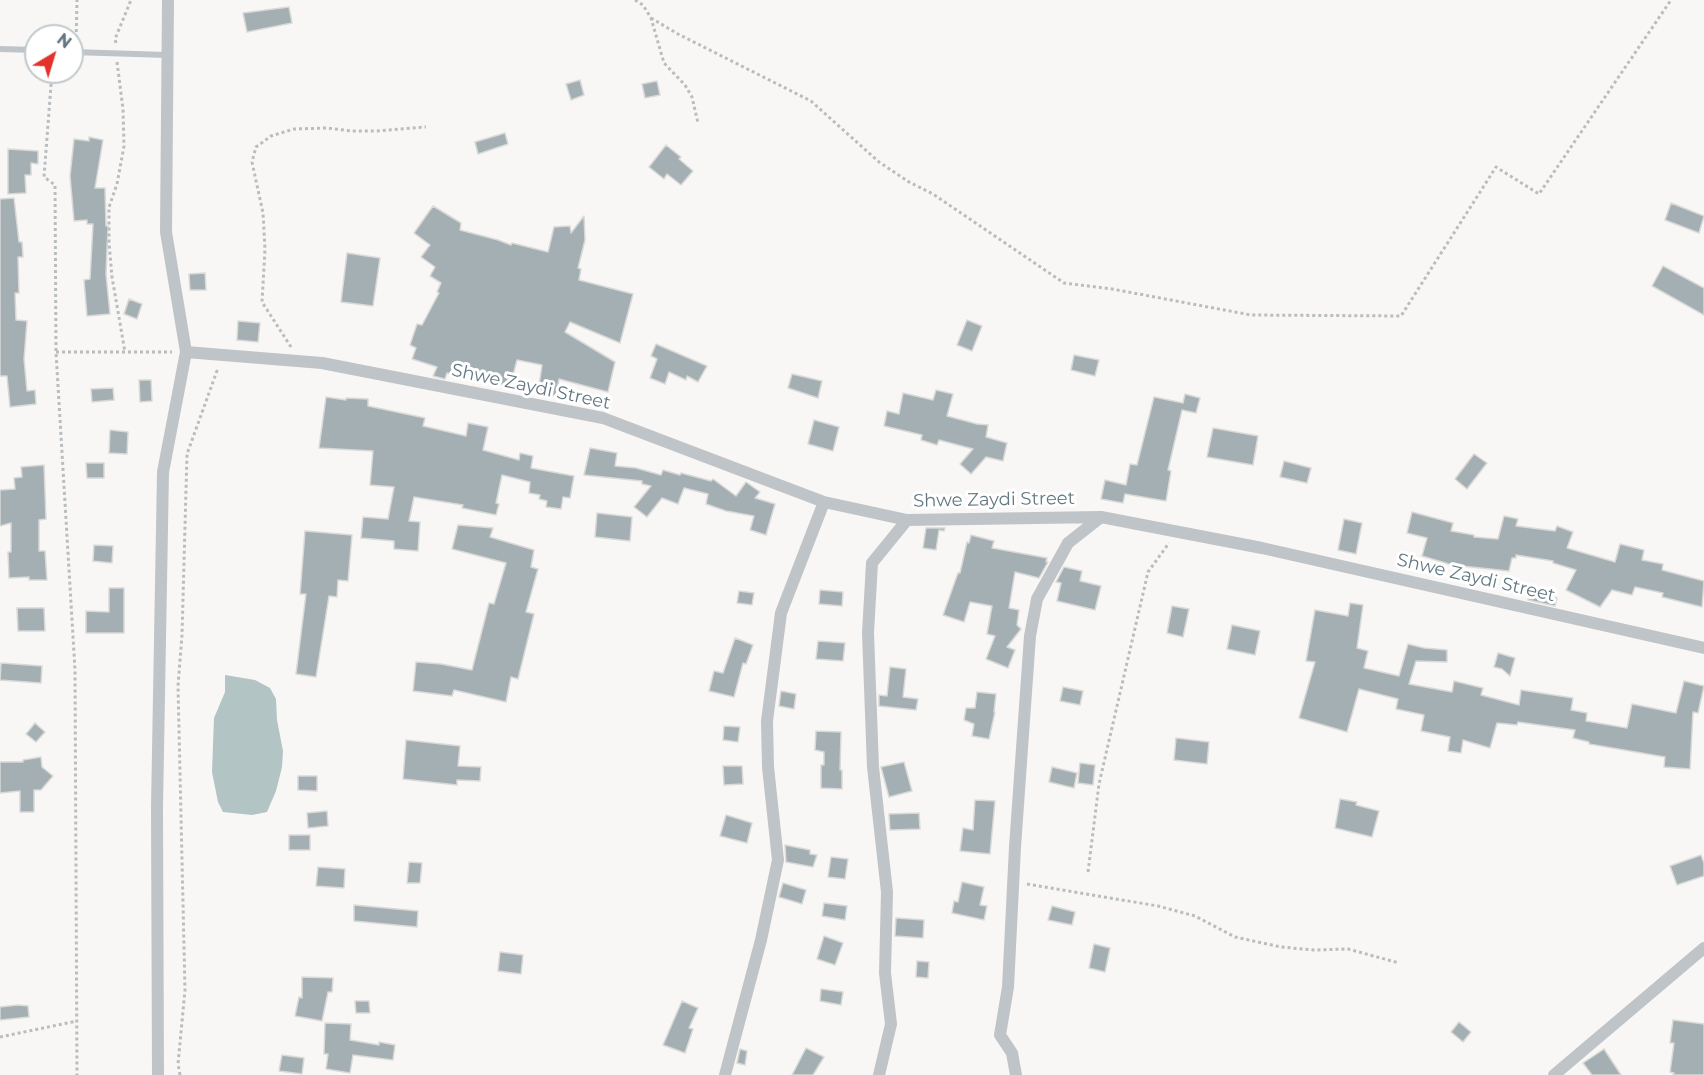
<!DOCTYPE html>
<style>
body{margin:0}
#map{position:relative;width:1704px;height:1075px;overflow:hidden;background:#f8f7f5;font-family:Montserrat,sans-serif}
canvas{display:block}
.north{position:absolute;left:24px;top:24px;width:60px;height:60px;box-sizing:border-box;background:#fff;border:2px solid #c1c9cc;border-radius:50%;rotate:38deg;font-size:16px;font-weight:700;line-height:24px;text-align:center;color:#637880}
.north::after{content:'';display:block;margin:auto;width:21px;height:27px;background:#e33229;clip-path:polygon(50% 0,100% 100%,50% 72%,0 100%)}
</style>
<div id="map">
<canvas width="1704" height="1075"></canvas>
<div class="north">N</div>
</div>
<script>
const g = document.querySelector('canvas').getContext('2d');
g.lineJoin = 'round';
function fill(path, color) { g.fillStyle = color; g.fill(path, 'evenodd'); }
const toPath = rows => new Path2D(rows.map(r => 'M' + r).join(''));
function strokePath(path, color, width, dash) { g.strokeStyle = color; g.lineWidth = width; g.lineCap = dash ? 'butt' : 'round'; g.setLineDash(dash || []); g.stroke(path); }
function drawText(font, color, halo, rows, align = 'center') {
  g.font = font + ' Montserrat,sans-serif'; g.lineWidth = 6; g.setLineDash([]); g.textBaseline = 'middle'; g.strokeStyle = halo; g.fillStyle = color; for (const [text, x, y, turn = 0] of rows) {
    g.save(); g.translate(x, y); g.rotate((+turn || 0) * Math.PI / 180); g.textAlign = isNaN(turn) ? turn : align; if (halo) g.strokeText(text, 0, 0); g.fillText(text, 0, 0); g.restore();
  }
}
fill(toPath([
 [225,675,255,680,270,688,276,699,277,720,283,751,282,767,276,791,267,812,252,815,223,812,218,802,212,772,214,718,225,692]
]), '#b3c4c5');
const building = toPath([
 [289,7,292,23,247,32,243,13,289,7],
 [580,80,584,95,571,100,566,84,580,80],
 [657,81,660,95,645,98,642,84,657,81],
 [505,133,508,144,478,154,475,142,505,133],
 [89,137,103,140,95,188,105,188,106,226,108,226,106,274,110,314,87,316,84,280,90,279,93,224,87,224,87,220,74,221,70,176,74,139,89,141,89,137],
 [666,145,681,157,679,159,693,171,681,185,667,174,664,179,649,167,666,145],
 [8,149,38,151,38,164,31,163,31,175,25,175,26,193,8,194,8,149],
 [14,198,19,242,22,242,23,257,18,257,19,293,15,293,16,320,27,321,24,359,27,391,35,390,36,404,10,407,7,376,0,376,0,199,14,198],
 [1671,203,1704,216,1699,233,1665,220,1671,203],
 [433,206,461,223,460,230,498,240,511,245,512,243,548,252,554,227,570,226,571,233,584,216,585,240,578,268,581,269,579,280,633,294,620,343,570,322,565,332,615,362,608,392,559,379,556,396,538,393,542,365,517,360,510,387,458,374,458,376,447,373,445,379,433,376,437,367,412,359,416,348,410,345,417,324,422,325,439,293,437,292,441,283,430,276,435,267,421,257,430,245,414,233,433,206],
 [347,253,380,258,373,306,341,302,347,253],
 [1663,266,1704,288,1704,315,1652,286,1663,266],
 [205,273,206,290,190,290,189,274,205,273],
 [129,299,142,304,137,319,124,314,129,299],
 [967,320,982,326,972,351,957,345,967,320],
 [238,321,260,323,258,342,237,340,238,321],
 [656,344,707,366,698,382,687,376,686,380,669,372,665,384,650,378,657,359,651,356,656,344],
 [1074,355,1099,360,1095,376,1071,370,1074,355],
 [792,374,822,381,818,398,788,388,792,374],
 [139,380,151,380,152,401,140,402,139,380],
 [113,388,114,400,92,402,91,389,113,388],
 [936,390,953,394,947,416,977,424,988,425,986,437,1007,443,1003,461,986,457,971,474,960,464,973,449,939,440,937,445,921,440,922,435,884,426,887,411,899,414,903,393,933,400,936,390],
 [1185,394,1200,398,1196,413,1182,410,1168,470,1171,471,1166,501,1125,494,1123,503,1101,499,1105,480,1126,485,1130,464,1137,465,1154,397,1183,403,1185,394],
 [326,397,346,400,346,398,368,399,368,406,425,418,423,426,466,436,468,423,488,427,483,450,519,460,520,453,533,456,531,468,574,476,570,498,563,497,561,509,546,507,547,501,539,499,540,495,529,493,530,482,502,475,496,503,499,504,496,515,462,508,463,505,414,497,409,521,420,522,418,551,394,549,394,541,361,538,363,517,388,519,394,487,370,485,373,451,319,448,326,397],
 [814,420,839,427,833,451,808,444,814,420],
 [1213,428,1258,436,1253,465,1207,457,1213,428],
 [110,430,128,432,127,454,109,453,110,430],
 [590,448,617,453,615,466,636,468,661,475,663,470,680,475,681,473,711,481,713,479,736,496,746,482,760,492,755,498,775,504,766,535,750,530,754,516,726,511,706,504,708,494,684,488,678,504,662,498,647,517,634,507,651,486,642,484,642,481,584,475,590,448],
 [1474,454,1487,463,1467,489,1455,479,1474,454],
 [1284,461,1311,468,1307,483,1280,477,1284,461],
 [86,463,104,463,104,478,87,478,86,463],
 [44,465,46,519,39,520,39,551,45,551,47,580,29,580,29,577,9,578,8,552,11,552,11,523,0,526,0,490,15,489,14,478,22,477,21,467,44,465],
 [1412,512,1453,523,1451,531,1474,535,1474,537,1498,539,1504,516,1518,519,1516,526,1555,531,1557,526,1573,532,1567,548,1615,562,1620,544,1644,550,1642,560,1663,564,1662,570,1704,581,1702,607,1662,597,1663,593,1635,587,1632,595,1612,590,1600,607,1566,590,1576,570,1553,563,1553,561,1516,555,1516,558,1512,558,1509,571,1452,565,1422,556,1427,538,1407,533,1412,512],
 [597,513,632,517,630,541,595,537,597,513],
 [1344,519,1362,523,1356,554,1338,550,1344,519],
 [458,525,493,528,490,537,534,550,531,567,538,569,526,612,534,614,518,679,511,677,506,702,454,690,452,696,413,691,416,662,441,664,472,670,489,603,494,604,506,563,452,549,458,525],
 [926,528,945,528,944,531,939,530,936,550,923,548,926,528],
 [305,531,352,535,348,581,338,580,337,597,329,596,316,677,296,674,306,594,300,594,305,531],
 [971,535,994,541,992,548,1047,558,1046,562,1048,562,1039,578,1015,572,1009,608,1019,610,1017,625,1021,629,1007,647,1015,650,1008,668,986,659,995,636,987,634,992,606,970,602,964,622,943,615,958,573,960,573,967,542,969,543,971,535],
 [94,545,113,546,112,563,93,561,94,545],
 [1064,567,1082,571,1080,581,1101,586,1095,610,1057,601,1061,583,1056,582,1064,567],
 [109,588,124,588,124,633,86,633,86,611,109,612,109,588],
 [1531,589,1557,598,1555,606,1528,600,1531,589],
 [820,590,843,592,842,606,819,604,820,590],
 [739,591,754,593,752,605,737,603,739,591],
 [1350,603,1363,605,1357,648,1368,651,1364,668,1399,676,1408,644,1424,648,1447,650,1447,662,1416,661,1409,684,1452,692,1454,681,1483,688,1481,695,1519,705,1521,690,1573,698,1571,710,1587,713,1586,721,1627,728,1632,704,1676,713,1684,681,1704,686,1698,713,1693,712,1690,769,1664,767,1665,757,1589,744,1589,742,1573,738,1575,730,1518,722,1517,725,1497,723,1490,748,1463,740,1461,753,1448,751,1450,737,1421,731,1424,715,1396,709,1398,699,1359,689,1347,732,1299,718,1315,662,1306,661,1315,610,1348,616,1350,603],
 [1172,606,1189,609,1183,637,1167,633,1172,606],
 [17,608,44,608,45,631,18,631,17,608],
 [1232,625,1260,631,1255,655,1227,649,1232,625],
 [735,638,753,645,746,664,743,663,734,697,709,691,714,671,723,673,735,638],
 [818,641,845,643,843,661,816,659,818,641],
 [1498,653,1515,658,1510,676,1502,669,1494,667,1498,653],
 [1,663,42,666,41,683,0,680,1,663],
 [890,667,906,669,903,697,918,699,916,710,879,706,879,695,887,696,890,667],
 [1063,687,1083,691,1080,705,1060,701,1063,687],
 [781,691,796,694,794,709,779,706,781,691],
 [977,692,996,694,994,712,995,712,989,739,972,736,974,724,964,720,966,708,975,708,977,692],
 [35,723,45,732,36,742,26,734,35,723],
 [724,726,740,727,738,742,723,740,724,726],
 [816,731,841,732,840,770,842,770,842,789,821,788,821,765,824,765,824,752,815,750,816,731],
 [1176,738,1209,742,1207,764,1174,760,1176,738],
 [406,740,460,746,458,766,481,767,480,781,457,780,457,785,403,779,406,740],
 [41,757,42,767,53,776,41,790,34,790,34,812,20,812,20,791,0,793,0,762,23,762,23,760,41,757],
 [904,762,912,791,889,797,881,767,904,762],
 [1080,763,1095,765,1093,785,1078,783,1080,763],
 [723,766,742,766,743,784,724,785,723,766],
 [1052,767,1077,773,1074,788,1049,782,1052,767],
 [298,776,317,776,317,791,298,790,298,776],
 [1340,799,1357,802,1356,805,1379,811,1372,837,1335,828,1340,799],
 [975,800,995,801,990,854,960,851,963,828,973,830,975,800],
 [327,811,328,826,308,828,307,813,327,811],
 [919,813,920,829,890,830,889,814,919,813],
 [726,815,752,823,747,843,720,836,726,815],
 [289,835,310,835,310,850,289,850,289,835],
 [785,845,810,850,810,854,817,855,813,867,786,862,785,845],
 [1701,855,1704,863,1704,876,1677,885,1670,866,1701,855],
 [831,857,848,859,845,879,828,877,831,857],
 [409,862,422,863,420,883,407,883,409,862],
 [318,867,345,869,344,888,316,886,318,867],
 [962,882,984,887,980,905,987,906,984,920,952,913,954,901,958,902,962,882],
 [783,883,806,890,802,904,779,897,783,883],
 [824,903,847,906,845,920,822,916,824,903],
 [354,905,418,911,417,927,354,921,354,905],
 [1052,906,1075,912,1072,925,1048,920,1052,906],
 [896,918,924,920,923,938,895,936,896,918],
 [824,936,843,943,835,965,817,959,824,936],
 [1094,944,1110,948,1105,972,1089,968,1094,944],
 [500,952,523,955,521,974,498,971,500,952],
 [917,961,929,962,928,978,916,977,917,961],
 [302,977,333,978,332,992,328,992,322,1021,295,1016,299,997,302,998,302,977],
 [821,989,843,992,841,1005,820,1001,821,989],
 [355,1001,369,1001,370,1013,356,1013,355,1001],
 [682,1001,698,1008,689,1028,693,1029,685,1053,663,1045,682,1001],
 [18,1005,28,1006,29,1017,0,1020,0,1007,18,1005],
 [1673,1020,1704,1024,1704,1075,1673,1075,1674,1073,1670,1072,1674,1043,1670,1043,1673,1020],
 [1459,1022,1471,1032,1463,1042,1451,1032,1459,1022],
 [325,1023,351,1024,350,1040,379,1045,379,1042,395,1045,393,1060,353,1055,350,1073,326,1069,328,1054,324,1054,325,1023],
 [806,1048,824,1057,813,1075,792,1075,806,1048],
 [740,1049,747,1051,745,1065,737,1063,740,1049],
 [1604,1049,1621,1075,1592,1075,1583,1063,1604,1049],
 [282,1055,304,1058,302,1074,279,1071,282,1055]
]);
fill(building, '#a3afb3');
strokePath(building, '#d9d9d7', 1.5);
strokePath(toPath([
 [635,0,643,5,651,18,664,63,685,85,692,97,698,123],
 [651,18,678,34,811,101,879,162,909,182,933,194,1064,283,1112,289,1251,315,1401,316,1496,167,1539,194,1671,0],
 [116,43,115,39,131,0],
 [76,44,77,0],
 [117,62,123,109,124,146,117,184,109,207,109,242,112,277,125,352],
 [52,72,44,177,55,185,56,352,75,670,77,1075],
 [291,347,262,302,265,249,263,213,252,162,256,147,271,136,294,129,327,128,351,131,377,131,426,127],
 [56,352,172,352],
 [1088,872,1099,784,1148,572,1169,543],
 [1027,884,1158,906,1195,916,1235,937,1281,947,1314,950,1348,949,1399,963],
 [0,1037,77,1021],
 [180,1075,178,1064,185,990,178,686,182,635,187,454,218,368]
]), '#b9bdbf', 3, [3, 3]);
strokePath(toPath([
 [0,49,36,50],
 [72,52,167,55]
]), '#bec4c7', 6);
strokePath(toPath([
 [186,352,322,363,603,418,824,502,907,520,1101,517,1262,548,1704,648],
 [158,1075,157,807,163,472,186,352,166,232,168,0],
 [725,1075,761,940,778,860,768,767,767,721,781,613,824,502],
 [879,1075,891,1024,885,973,887,892,873,767,868,633,872,563,907,520],
 [1016,1075,1012,1053,1000,1035,1008,987,1015,847,1030,636,1037,599,1068,543,1101,517],
 [1554,1075,1704,948]
]), '#bec4c7', 12);
drawText('18px', '#637880', '#fff', [
 ["Shwe Zaydi Street",531,387,12],
 ["Shwe Zaydi Street",994,500,-1],
 ["Shwe Zaydi Street",1476,578,13]
]);
</script>
